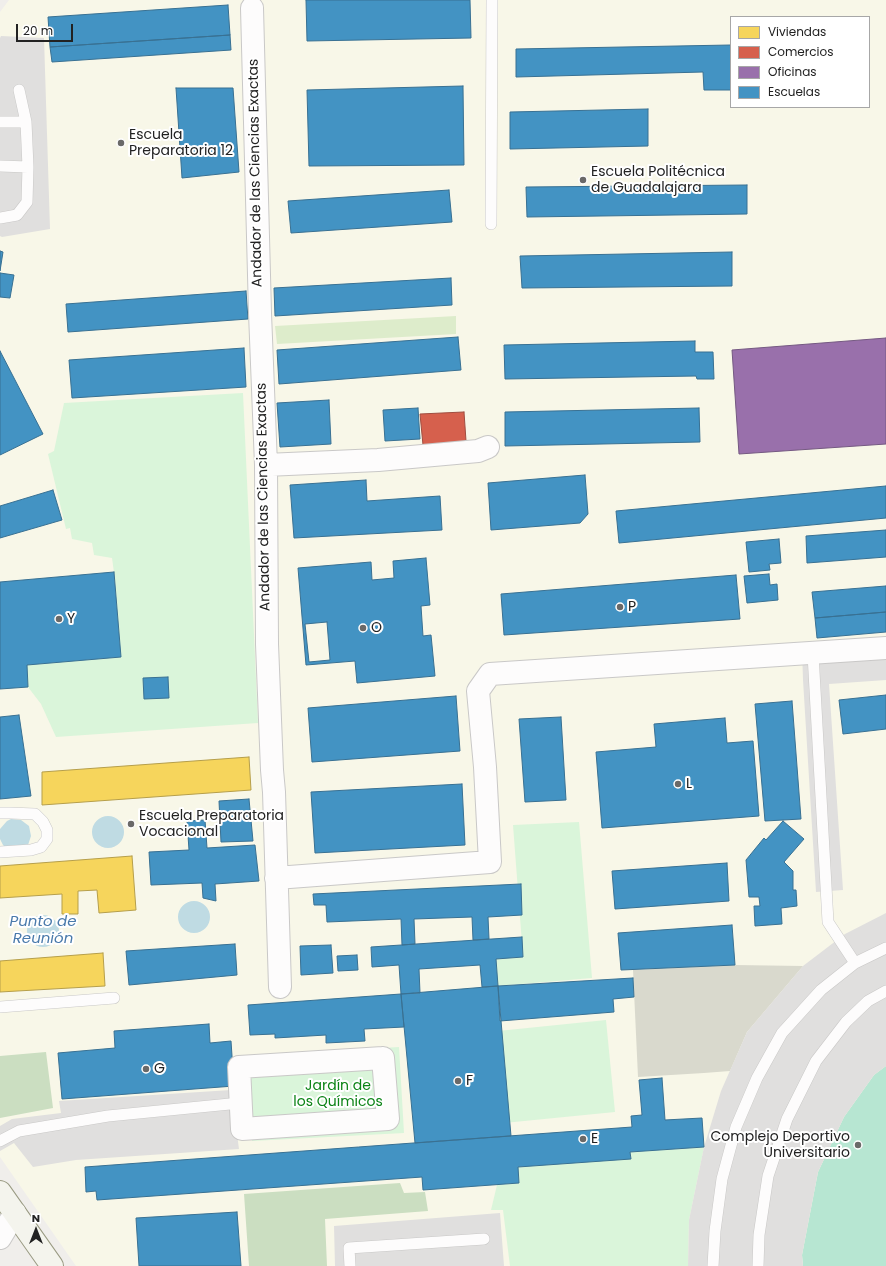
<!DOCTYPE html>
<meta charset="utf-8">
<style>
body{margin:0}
#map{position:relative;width:886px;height:1266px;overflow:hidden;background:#f0eeeb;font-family:Poppins,sans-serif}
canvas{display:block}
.legend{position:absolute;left:730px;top:16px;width:140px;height:92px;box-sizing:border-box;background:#fff;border:1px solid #a7a7a7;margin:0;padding:5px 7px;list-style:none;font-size:12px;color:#222}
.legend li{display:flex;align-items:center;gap:8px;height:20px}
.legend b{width:20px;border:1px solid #a7a7a7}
.north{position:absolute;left:16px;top:1210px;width:40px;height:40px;-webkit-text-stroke:3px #fff;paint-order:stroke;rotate:0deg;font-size:11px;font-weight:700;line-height:16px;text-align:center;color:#222}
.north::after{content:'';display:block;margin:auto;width:14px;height:18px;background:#222;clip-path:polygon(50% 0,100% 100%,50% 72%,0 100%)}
.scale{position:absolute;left:16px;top:24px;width:57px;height:18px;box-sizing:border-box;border:2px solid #222;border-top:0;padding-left:5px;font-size:12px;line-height:14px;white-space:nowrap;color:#222;-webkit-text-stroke:3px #fff;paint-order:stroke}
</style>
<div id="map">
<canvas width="886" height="1266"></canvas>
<ul class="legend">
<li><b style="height:11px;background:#f6d55c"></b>Viviendas</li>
<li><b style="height:11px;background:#d6604d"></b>Comercios</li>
<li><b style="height:11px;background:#9970ab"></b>Oficinas</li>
<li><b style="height:11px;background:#4393c3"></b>Escuelas</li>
</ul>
<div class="north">N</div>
<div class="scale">20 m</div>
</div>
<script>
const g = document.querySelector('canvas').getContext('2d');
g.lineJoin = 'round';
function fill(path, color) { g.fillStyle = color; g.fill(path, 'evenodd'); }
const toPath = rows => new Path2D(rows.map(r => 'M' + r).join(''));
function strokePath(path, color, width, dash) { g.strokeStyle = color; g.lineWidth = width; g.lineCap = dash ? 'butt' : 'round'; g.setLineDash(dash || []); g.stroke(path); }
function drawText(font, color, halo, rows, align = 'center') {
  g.font = font + ' Poppins,sans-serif'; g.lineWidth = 4; g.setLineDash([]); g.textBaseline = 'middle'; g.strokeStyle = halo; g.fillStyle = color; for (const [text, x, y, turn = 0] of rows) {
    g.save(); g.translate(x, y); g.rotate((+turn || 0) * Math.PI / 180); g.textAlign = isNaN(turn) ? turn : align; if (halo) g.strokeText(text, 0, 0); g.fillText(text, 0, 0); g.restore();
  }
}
fill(toPath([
 [9,0,886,0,886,1066,803,1266,76,1266,0,1157,0,12],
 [731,17,869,17,869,107,731,107]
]), '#f8f7e8');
fill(toPath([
 [735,965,803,966,747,1032,730,1071,704,1073,638,1077,633,970]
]), '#d9d9cd');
fill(toPath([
 [456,316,456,334,277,344,275,326]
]), '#ddeccb');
fill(toPath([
 [46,1052,53,1108,0,1118,0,1056],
 [400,1183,404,1193,425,1192,428,1211,325,1219,327,1266,249,1266,244,1194]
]), '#cbdec1');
fill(toPath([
 [243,393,258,723,56,737,41,704,28,687,27,665,121,657,115,580,112,558,94,555,92,543,72,539,70,528,66,529,48,454,54,451,64,403],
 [579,822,592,978,498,986,496,959,523,957,513,825],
 [606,1020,615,1112,504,1123,498,1031],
 [399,1047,404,1133,252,1141,247,1056],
 [704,1147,689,1220,688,1266,510,1266,503,1210,491,1210,497,1185,519,1183,518,1167,631,1158,630,1152]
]), '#daf5da');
fill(toPath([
 [886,1066,886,1266,803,1266,802,1255,818,1172,844,1117,874,1075]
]), '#b7e6d2');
fill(toPath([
 [1,36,44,38,50,229,2,237,0,236,0,38],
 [886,640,886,680,829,684,843,890,816,892,803,680,802,649],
 [886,913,886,1066,874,1075,844,1117,818,1172,802,1255,803,1266,688,1266,689,1220,704,1147,721,1091,747,1032,803,966,845,934],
 [231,1090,239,1149,76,1160,33,1167,14,1143,0,1151,0,1126,12,1119,61,1113,59,1101],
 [500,1213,504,1266,335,1266,334,1226]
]), '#e0dfde');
fill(toPath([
 '92 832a16 16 0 1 1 32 0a16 16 0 1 1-32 0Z',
 [11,819,21,820,29,826,31,836,28,845,7,849,3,845,0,839,0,829,7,821],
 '178 917a16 16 0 1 1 32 0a16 16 0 1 1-32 0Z',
 '27 931a16 16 0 1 1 32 0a16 16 0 1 1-32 0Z'
]), '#bfdbe3');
const homes = toPath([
 [249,757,251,790,42,805,42,772,249,757],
 [132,856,136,910,99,913,97,890,78,891,78,914,62,914,62,894,0,898,0,866,132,856],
 [103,953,105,986,0,992,0,961,103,953]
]);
fill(homes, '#f6d55c');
strokePath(homes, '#b69f4b', 1);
const shops = toPath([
 [464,412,466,441,423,445,420,414,464,412]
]);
fill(shops, '#d6604d');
strokePath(shops, '#a04d40', 1);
const offices = toPath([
 [886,338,886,444,739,454,732,350,886,338]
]);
fill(offices, '#9970ab');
strokePath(offices, '#755982', 1);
const schools = toPath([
 [306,0,470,0,471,38,307,41,306,0],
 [228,5,230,35,50,47,48,17,228,5],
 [230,35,231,50,52,62,50,47,230,35],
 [731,45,731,90,704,90,703,72,516,77,516,49,731,45],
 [463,86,464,165,309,166,307,90,463,86],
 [176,88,233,88,239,172,182,178,176,88],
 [648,109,648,146,510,149,510,112,648,109],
 [747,185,747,214,527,217,526,187,747,185],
 [449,190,452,222,291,233,288,201,449,190],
 [0,251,3,252,0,271,0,251],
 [732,252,732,286,522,288,520,256,732,252],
 [0,273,14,275,10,298,0,297,0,273],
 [451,278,452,305,275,316,274,288,451,278],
 [246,291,248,319,68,332,66,304,246,291],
 [458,337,461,370,279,384,277,350,458,337],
 [695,341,695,352,713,352,714,379,697,379,696,376,505,379,504,345,695,341],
 [244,348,246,387,72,398,69,360,244,348],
 [0,351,43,434,0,455,0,351],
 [329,400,331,444,280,447,277,403,329,400],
 [418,408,420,439,385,441,383,410,418,408],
 [699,408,700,442,505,446,505,412,699,408],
 [585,475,588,514,580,523,491,530,488,483,585,475],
 [366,480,367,501,440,496,442,530,294,538,290,485,366,480],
 [886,486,886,518,619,543,616,511,886,486],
 [53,490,62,520,0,538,0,506,53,490],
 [886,530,886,557,807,563,806,536,886,530],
 [779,539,781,563,769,564,770,570,749,572,746,542,779,539],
 [426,558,430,605,421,606,423,636,431,635,435,676,357,683,355,661,306,665,298,568,371,562,372,580,394,578,393,561,426,558],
 [114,572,121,657,27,665,28,687,0,689,0,582,114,572],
 [769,574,770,585,777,584,778,600,747,603,744,576,769,574],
 [736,575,740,619,504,635,501,594,736,575],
 [886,586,886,612,815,618,812,592,886,586],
 [886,612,886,632,817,638,815,618,886,612],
 [327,622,330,660,309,662,305,624,327,622],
 [168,677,169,698,144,699,143,678,168,677],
 [886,695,886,729,843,734,839,700,886,695],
 [456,696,460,751,312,762,308,708,456,696],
 [792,701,801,819,765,821,755,704,792,701],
 [19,715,31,796,0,799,0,717,19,715],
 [561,717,566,800,525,802,519,719,561,717],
 [725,718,727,743,753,741,759,816,602,828,596,752,656,747,654,724,725,718],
 [462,784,465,845,315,853,311,792,462,784],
 [249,799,253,841,221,842,219,801,249,799],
 [205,820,207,848,255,845,259,881,215,884,216,901,203,898,202,883,151,885,149,852,189,850,187,821,205,820],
 [783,821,804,839,784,862,793,871,793,890,796,890,797,906,781,908,782,924,755,926,754,906,760,906,759,897,749,897,746,860,764,838,766,840,783,821],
 [727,863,729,901,615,909,612,871,727,863],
 [521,884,522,915,488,917,489,939,473,940,472,917,414,919,415,944,402,945,401,919,327,922,326,905,314,905,313,894,521,884],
 [732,925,735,965,621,970,618,933,732,925],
 [522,937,523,957,496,959,498,986,482,987,480,965,419,969,420,993,401,994,399,965,372,967,371,947,522,937],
 [235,944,237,975,129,985,126,951,235,944],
 [331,945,333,973,301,975,300,946,331,945],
 [357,955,358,970,338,971,337,956,357,955],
 [633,978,634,997,613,999,614,1012,500,1021,498,986,633,978],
 [498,986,511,1136,415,1143,401,994,498,986],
 [401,994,404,1027,364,1029,365,1041,326,1043,326,1035,275,1038,275,1034,250,1035,248,1005,401,994],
 [209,1024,210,1043,231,1041,234,1086,62,1099,58,1053,115,1048,114,1031,209,1024],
 [662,1078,665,1120,702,1118,704,1147,630,1152,631,1159,518,1167,519,1183,423,1190,422,1177,97,1200,96,1191,86,1192,85,1167,632,1127,631,1116,642,1115,639,1080,662,1078],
 [237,1212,241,1266,139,1266,136,1218,237,1212]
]);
fill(schools, '#4393c3');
strokePath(schools, '#397193', 1);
const lane = toPath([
 [0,122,26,122],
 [0,166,28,167],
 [0,218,17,215,27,202,28,167,26,122,19,90],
 [491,224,492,0],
 [813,654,828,922,855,963],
 [0,813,10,813,35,814,43,822,47,830,47,839,41,847,31,850,0,852],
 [0,1007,114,998],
 [0,1141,19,1131,108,1116,240,1103],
 [350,1266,349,1248,484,1239],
 [713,1266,715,1231,722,1179,736,1127,757,1078,782,1033,821,990,855,963,886,948],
 [758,1266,759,1235,768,1176,787,1119,816,1061,846,1022,868,1001,886,991]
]);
const street = toPath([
 [252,8,260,313,266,465,267,644,272,770,274,792,280,987],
 [266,465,378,460,478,451,488,447],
 [276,878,490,862,485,767,478,691,490,674,886,648],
 [383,1058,388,1119,242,1129,239,1067,383,1058],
 [0,1238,15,1213]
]);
const secondary = toPath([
 [0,1192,52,1266]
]);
strokePath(lane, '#c9c8c7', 12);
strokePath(street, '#c9c8c7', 24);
strokePath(secondary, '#999a82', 24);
strokePath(lane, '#fdfcfc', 11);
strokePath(street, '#fdfcfc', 22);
strokePath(secondary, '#f4f4ed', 22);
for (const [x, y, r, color] of [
 [121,143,4,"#6a6968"],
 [583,180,4,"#6a6968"],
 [620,607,4,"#6a6968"],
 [59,619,4,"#6a6968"],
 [363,628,4,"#6a6968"],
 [678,784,4,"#6a6968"],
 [131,824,4,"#6a6968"],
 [146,1069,4,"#6a6968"],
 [458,1081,4,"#6a6968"],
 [583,1139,4,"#6a6968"],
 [858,1145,4,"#6a6968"]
]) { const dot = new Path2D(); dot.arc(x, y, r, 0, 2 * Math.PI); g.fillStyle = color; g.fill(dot); strokePath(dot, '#fff', 1.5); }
drawText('14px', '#222', '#fff', [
 ["Escuela",129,135],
 ["Preparatoria 12",129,151],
 ["Escuela Politécnica",591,172],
 ["de Guadalajara",591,188],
 ["P",628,607],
 ["Y",67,619],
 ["O",371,628],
 ["L",686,784],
 ["Escuela Preparatoria",139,816],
 ["Vocacional",139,832],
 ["G",154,1069],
 ["F",466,1081],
 ["Complejo Deportivo",850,1137,"right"],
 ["Universitario",850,1153,"right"],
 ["E",591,1139]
], 'left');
drawText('14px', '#222', '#fff', [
 ["Andador de las Ciencias Exactas",256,173,-91],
 ["Andador de las Ciencias Exactas",264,497,-91]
]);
drawText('14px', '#0c8416', '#fff', [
 ["Jardín de",338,1086],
 ["los Químicos",338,1102]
]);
drawText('italic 15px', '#4a7aab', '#fff', [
 ["Punto de",43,922],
 ["Reunión",43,939]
]);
</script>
